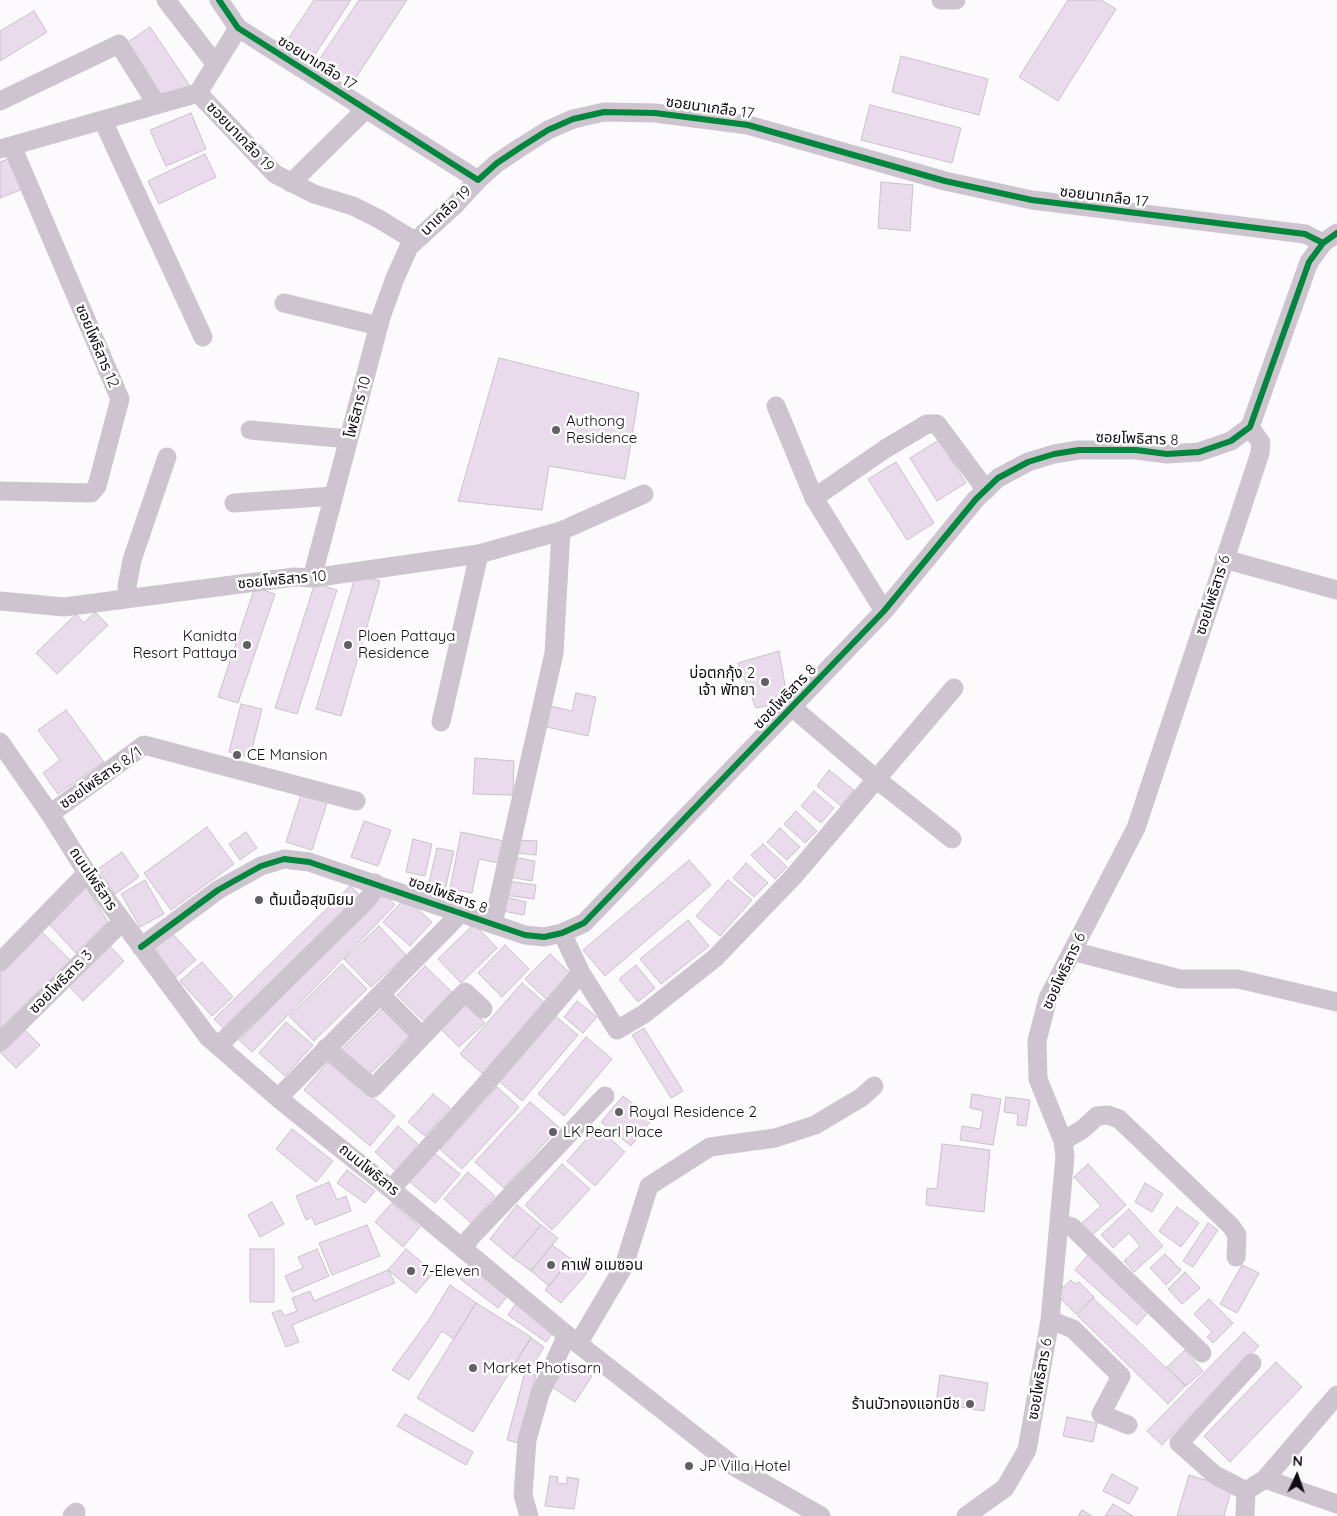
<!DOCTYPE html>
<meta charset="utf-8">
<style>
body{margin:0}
#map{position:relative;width:1337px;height:1516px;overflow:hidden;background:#fcfafd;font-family:Quicksand,sans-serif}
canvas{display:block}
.north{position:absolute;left:1272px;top:1451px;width:50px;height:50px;-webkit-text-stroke:4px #fff;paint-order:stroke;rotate:3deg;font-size:14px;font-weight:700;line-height:20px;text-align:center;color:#120a14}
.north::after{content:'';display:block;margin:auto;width:18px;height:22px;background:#120a14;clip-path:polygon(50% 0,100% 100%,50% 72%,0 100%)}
</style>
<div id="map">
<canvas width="1337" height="1516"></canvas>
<div class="north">N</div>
</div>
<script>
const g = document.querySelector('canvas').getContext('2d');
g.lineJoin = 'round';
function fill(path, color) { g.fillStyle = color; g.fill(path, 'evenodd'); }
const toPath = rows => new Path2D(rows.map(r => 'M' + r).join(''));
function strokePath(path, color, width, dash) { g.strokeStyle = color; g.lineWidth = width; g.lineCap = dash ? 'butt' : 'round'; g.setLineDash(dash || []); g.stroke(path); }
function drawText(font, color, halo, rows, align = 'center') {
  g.font = font + ' Quicksand,"Noto Sans Thai",sans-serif'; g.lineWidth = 5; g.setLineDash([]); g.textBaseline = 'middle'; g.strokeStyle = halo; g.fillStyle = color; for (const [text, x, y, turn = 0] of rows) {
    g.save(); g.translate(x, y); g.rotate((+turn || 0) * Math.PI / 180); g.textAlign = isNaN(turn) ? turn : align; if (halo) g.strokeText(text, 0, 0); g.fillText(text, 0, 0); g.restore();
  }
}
const building = toPath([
 [314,0,351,0,314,56,288,39,314,0],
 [359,0,407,0,353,82,319,60,359,0],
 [1068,0,1101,0,1116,9,1058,101,1019,77,1068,0],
 [34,11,47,32,0,61,0,31,34,11],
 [150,27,190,86,160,97,125,44,150,27],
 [901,56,988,79,979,115,892,92,901,56],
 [870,105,961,128,952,163,861,140,870,105],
 [191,113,206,149,166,166,150,130,191,113],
 [205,154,216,177,159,204,148,181,205,154],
 [13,157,25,188,0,198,0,162,13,157],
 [881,182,913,185,910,231,878,228,881,182],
 [499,358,639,393,625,479,549,466,542,510,458,501,499,358],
 [939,440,966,483,937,501,910,458,939,440],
 [896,462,934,523,907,540,868,479,896,462],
 [356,574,380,581,341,716,316,709,356,574],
 [315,583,337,590,297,714,275,708,315,583],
 [255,587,275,594,238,703,218,697,255,587],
 [95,612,108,625,57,674,36,653,76,614,84,623,95,612],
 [779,651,788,702,756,708,738,663,779,651],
 [576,693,596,697,588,736,542,726,546,705,572,711,576,693],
 [241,704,262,709,250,757,229,752,241,704],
 [66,710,104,762,58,794,43,773,60,760,38,730,66,710],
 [475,758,514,761,513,795,473,794,475,758],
 [829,770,854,790,841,806,817,786,829,770],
 [814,791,834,808,821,823,801,806,814,791],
 [302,792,328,800,312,850,286,842,302,792],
 [796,811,817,831,805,843,784,824,796,811],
 [364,821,391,830,378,866,351,857,364,821],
 [207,827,234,864,171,910,144,873,207,827],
 [780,828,800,847,787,860,767,842,780,828],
 [246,832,257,848,240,860,229,844,246,832],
 [461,832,504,841,499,863,479,859,472,893,450,889,461,832],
 [413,839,432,844,425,876,406,872,413,839],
 [517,840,537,841,536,855,516,853,517,840],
 [763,844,787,867,775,879,751,855,763,844],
 [437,848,454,851,445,890,428,887,437,848],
 [122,852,139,877,115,894,98,869,122,852],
 [513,857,535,861,532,881,510,877,513,857],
 [689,860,711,885,605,976,583,950,689,860],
 [746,863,768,883,754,897,733,878,746,863],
 [145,880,164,914,140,927,121,894,145,880],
 [728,880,752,900,720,936,696,916,728,880],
 [507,881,536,885,534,899,505,895,507,881],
 [84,884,108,922,76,953,49,924,84,884],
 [350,886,363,898,226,1031,214,1019,350,886],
 [383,893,395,905,252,1052,239,1040,383,893],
 [506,897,526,902,524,915,503,911,506,897],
 [405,898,432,922,410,946,383,922,405,898],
 [688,920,709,946,661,984,640,959,688,920],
 [474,924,497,948,461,983,438,959,474,924],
 [379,926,406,955,371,987,344,959,379,926],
 [40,930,71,961,0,1030,0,968,40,930],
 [171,932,196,960,176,977,151,949,171,932],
 [107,943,124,961,83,1001,66,983,107,943],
 [505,945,529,969,502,997,478,973,505,945],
 [550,954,572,975,547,1000,525,979,550,954],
 [202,962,233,997,212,1016,180,981,202,962],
 [342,964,367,989,314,1041,289,1016,342,964],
 [636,965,655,988,638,1002,619,979,636,965],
 [425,966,452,992,424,1021,397,995,425,966],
 [522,983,545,1003,483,1074,460,1054,522,983],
 [577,1001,597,1017,583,1033,564,1017,577,1001],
 [466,1004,485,1023,459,1047,440,1028,466,1004],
 [384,1007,411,1034,368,1076,341,1050,384,1007],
 [554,1015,578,1035,522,1101,499,1081,554,1015],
 [286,1022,313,1045,285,1076,259,1053,286,1022],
 [644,1028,683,1091,671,1098,632,1035,644,1028],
 [24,1029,40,1045,16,1068,0,1052,24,1029],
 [586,1037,612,1059,564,1116,538,1094,586,1037],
 [329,1061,395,1116,370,1146,304,1090,329,1061],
 [497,1087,519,1107,462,1169,440,1149,497,1087],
 [433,1094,450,1108,425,1136,408,1122,433,1094],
 [972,1094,1001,1099,993,1145,960,1140,962,1126,980,1129,983,1111,970,1108,972,1094],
 [623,1096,652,1119,631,1146,601,1122,623,1096],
 [1006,1097,1030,1100,1026,1126,1017,1125,1018,1114,1004,1112,1006,1097],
 [530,1102,559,1127,504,1188,475,1162,530,1102],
 [398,1126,421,1147,398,1173,375,1152,398,1126],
 [597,1127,625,1152,595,1186,567,1161,597,1127],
 [292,1129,333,1161,316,1182,276,1149,292,1129],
 [942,1144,990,1150,984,1212,926,1205,927,1188,937,1189,942,1144],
 [433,1152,460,1174,435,1203,409,1181,433,1152],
 [562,1164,590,1189,552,1230,525,1205,562,1164],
 [1088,1164,1126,1205,1092,1235,1081,1224,1101,1206,1074,1177,1088,1164],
 [347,1170,375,1191,365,1203,337,1183,347,1170],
 [468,1172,495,1196,471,1223,444,1199,468,1172],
 [329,1182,337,1200,346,1196,351,1211,315,1225,312,1217,306,1220,296,1196,329,1182],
 [1145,1183,1163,1194,1152,1212,1135,1202,1145,1183],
 [272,1202,284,1224,260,1237,248,1215,272,1202],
 [392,1203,420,1227,403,1247,375,1222,392,1203],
 [517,1205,541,1225,513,1258,490,1239,517,1205],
 [1177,1207,1199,1223,1181,1247,1159,1231,1177,1207],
 [1129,1209,1163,1246,1134,1272,1124,1261,1140,1246,1129,1233,1113,1248,1101,1235,1129,1209],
 [1208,1223,1218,1230,1193,1267,1183,1261,1208,1223],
 [367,1225,380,1256,332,1275,319,1243,367,1225],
 [541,1225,558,1238,531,1271,513,1258,541,1225],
 [552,1245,571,1259,549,1286,531,1271,552,1245],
 [250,1249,274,1249,274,1302,250,1302,250,1249],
 [317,1249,329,1276,292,1292,285,1276,303,1268,298,1257,317,1249],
 [406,1249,434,1272,416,1293,388,1270,406,1249],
 [1165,1254,1181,1270,1166,1285,1150,1268,1165,1254],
 [1088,1255,1150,1310,1137,1325,1075,1270,1088,1255],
 [571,1259,587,1273,561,1303,545,1290,571,1259],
 [1242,1265,1259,1273,1237,1313,1220,1304,1242,1265],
 [469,1266,508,1295,498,1308,459,1278,469,1266],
 [388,1270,395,1283,292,1325,299,1342,286,1347,272,1313,281,1310,284,1316,297,1311,292,1298,310,1291,314,1301,388,1270],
 [1185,1272,1200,1288,1182,1304,1168,1289,1185,1272],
 [1071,1280,1075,1284,1079,1282,1094,1297,1076,1314,1061,1299,1064,1296,1059,1291,1071,1280],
 [450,1285,476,1303,454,1339,442,1331,409,1380,392,1370,428,1321,450,1285],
 [1093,1298,1185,1386,1168,1404,1077,1315,1093,1298],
 [1209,1299,1233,1323,1213,1343,1207,1337,1212,1332,1194,1314,1209,1299],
 [517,1302,555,1329,546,1342,508,1315,517,1302],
 [476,1303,531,1337,473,1432,417,1398,476,1303],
 [1244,1332,1259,1346,1162,1445,1147,1431,1244,1332],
 [531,1338,544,1347,529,1372,515,1364,531,1338],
 [1185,1350,1203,1371,1186,1386,1167,1367,1185,1350],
 [570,1361,592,1376,575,1402,552,1387,570,1361],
 [1276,1362,1302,1387,1230,1462,1204,1436,1276,1362],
 [525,1372,536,1375,518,1443,507,1440,525,1372],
 [940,1375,988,1383,984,1411,936,1403,940,1375],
 [405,1414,473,1452,466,1465,397,1426,405,1414],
 [1067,1417,1097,1423,1093,1442,1063,1436,1067,1417],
 [1112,1474,1138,1488,1129,1504,1103,1491,1112,1474],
 [1189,1475,1232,1488,1224,1516,1177,1516,1189,1475],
 [550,1476,558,1477,557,1483,567,1484,567,1477,579,1479,574,1509,545,1506,550,1476],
 [1113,1504,1133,1516,1105,1516,1113,1504],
 [1082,1510,1092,1516,1078,1516,1082,1510]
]);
fill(building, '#e9dbeb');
strokePath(building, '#c8c2c9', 1);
strokePath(toPath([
 [166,0,210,57,217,62],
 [219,0,238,28,478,180,497,163,521,147,548,130,573,119,604,112,655,113,748,125,945,181,1032,200,1305,234,1323,243],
 [941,0,956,0],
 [198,93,238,28],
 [0,101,119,44,157,105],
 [103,121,203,337],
 [0,149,198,93,275,174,314,194,353,206,379,219,415,241],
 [291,183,366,109],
 [284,303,379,326],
 [776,406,814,498,884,611],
 [250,430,349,439],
 [0,491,91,493,97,486,120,399,12,146],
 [814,498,885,449,927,424,937,424,986,490],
 [234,503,334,496],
 [1224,559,1337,590],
 [312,578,381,317,395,278,409,247,455,205,478,180],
 [128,598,127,586,132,560,167,457],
 [0,601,64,607,294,577,312,578,479,554,561,531,644,494],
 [793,708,875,778,952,839],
 [441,722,479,554],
 [0,742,50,814,87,873,208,1037,278,1098,391,1189,567,1335,735,1467,821,1516],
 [50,814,144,745,356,801],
 [493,924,554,653,561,531],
 [562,933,581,973,617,1030,644,1014,715,958,793,877,954,688],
 [141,947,218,890,261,866,284,859,309,862,525,935,544,937,562,933,584,923,884,611,976,499,998,478,1028,462,1054,454,1079,450,1136,450,1167,454,1199,452,1231,441,1250,427,1309,262,1323,243,1337,233],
 [1072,951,1180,979,1238,979,1337,1002],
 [0,962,87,873],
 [381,995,422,1036],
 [0,1042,122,922],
 [218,1046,366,901,373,892,375,883],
 [326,1048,373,1088,465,992,483,1009],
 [278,1098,454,920,457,913],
 [1063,1141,1083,1129,1097,1116,1108,1115,1119,1119,1231,1226,1237,1235,1236,1257],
 [391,1189,484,1086,581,973],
 [1059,1223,1072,1227,1202,1353],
 [464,1248,470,1238,605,1096],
 [1050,1320,1073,1329,1121,1376,1101,1414,1128,1425],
 [578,1344,624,1266,649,1186,710,1147,775,1138,815,1125,862,1097,874,1086],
 [1265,1479,1337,1504],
 [1246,1491,1215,1475,1179,1443,1252,1363],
 [72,1516,76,1512],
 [529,1516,523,1495,527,1440,540,1394,567,1335],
 [966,1516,1005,1488,1027,1450,1050,1320,1065,1156,1063,1141,1038,1079,1037,1041,1048,998,1136,828,1260,453,1261,443,1250,427],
 [1245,1516,1246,1491,1265,1479,1337,1395]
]), '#cdc4cf', 19);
strokePath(toPath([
 [219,0,238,28,478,180,497,163,521,147,548,130,573,119,604,112,655,113,748,125,945,181,1032,200,1305,234,1323,243],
 [141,947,218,890,261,866,284,859,309,862,525,935,544,937,562,933,584,923,884,611,976,499,998,478,1028,462,1054,454,1079,450,1136,450,1167,454,1199,452,1231,441,1250,427,1309,262,1323,243,1337,233]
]), '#00873e', 6);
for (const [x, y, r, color] of [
 [556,430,5,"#645e66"],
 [247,645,5,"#645e66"],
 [348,645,5,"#645e66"],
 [765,682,5,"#645e66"],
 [237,755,5,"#645e66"],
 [259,900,5,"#645e66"],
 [619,1112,5,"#645e66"],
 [553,1132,5,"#645e66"],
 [551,1265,5,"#645e66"],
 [411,1271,5,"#645e66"],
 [473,1368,5,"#645e66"],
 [970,1404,5,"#645e66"],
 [689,1466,5,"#645e66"]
]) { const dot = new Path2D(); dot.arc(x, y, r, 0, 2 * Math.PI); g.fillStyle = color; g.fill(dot); strokePath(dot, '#fff', 2); }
drawText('15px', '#120a14', '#fff', [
 ["ซอยนาเกลือ 17",317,63,32],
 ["ซอยนาเกลือ 17",710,108,8],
 ["ซอยนาเกลือ 19",240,137,46],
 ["ซอยนาเกลือ 17",1104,197,7],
 ["นาเกลือ 19",446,211,-44],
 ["ซอยโพธิสาร 12",97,346,67],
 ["โพธิสาร 10",358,407,-75],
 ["ซอยโพธิสาร 8",1137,439,2],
 ["ซอยโพธิสาร 10",282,580,-5],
 ["ซอยโพธิสาร 6",1213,595,-72],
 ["ซอยโพธิสาร 8",785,697,-46],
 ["ซอยโพธิสาร 8/1",101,778,-35],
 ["ถนนโพธิสาร",93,879,56],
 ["ซอยโพธิสาร 8",448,895,20],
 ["ซอยโพธิสาร 6",1064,971,-65],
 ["ซอยโพธิสาร 3",61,982,-45],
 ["ถนนโพธิสาร",369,1170,39],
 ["ซอยโพธิสาร 6",1040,1379,-80]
]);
drawText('15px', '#120a14', '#fff', [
 ["Authong",566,421],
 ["Residence",566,438],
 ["Kanidta",237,636,"right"],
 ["Resort Pattaya",237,653,"right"],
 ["Ploen Pattaya",358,636],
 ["Residence",358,653],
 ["บ่อตกกุ้ง 2",755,673,"right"],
 ["เจ้า พัทยา",755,690,"right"],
 ["CE Mansion",247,755],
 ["ต้มเนื้อสุขนิยม",269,900],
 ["Royal Residence 2",629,1112],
 ["LK Pearl Place",563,1132],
 ["คาเฟ่ อเมซอน",561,1265],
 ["7-Eleven",421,1271],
 ["Market Photisarn",483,1368],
 ["ร้านบัวทองแอทบีช",960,1404,"right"],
 ["JP Villa Hotel",699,1466]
], 'left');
</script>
